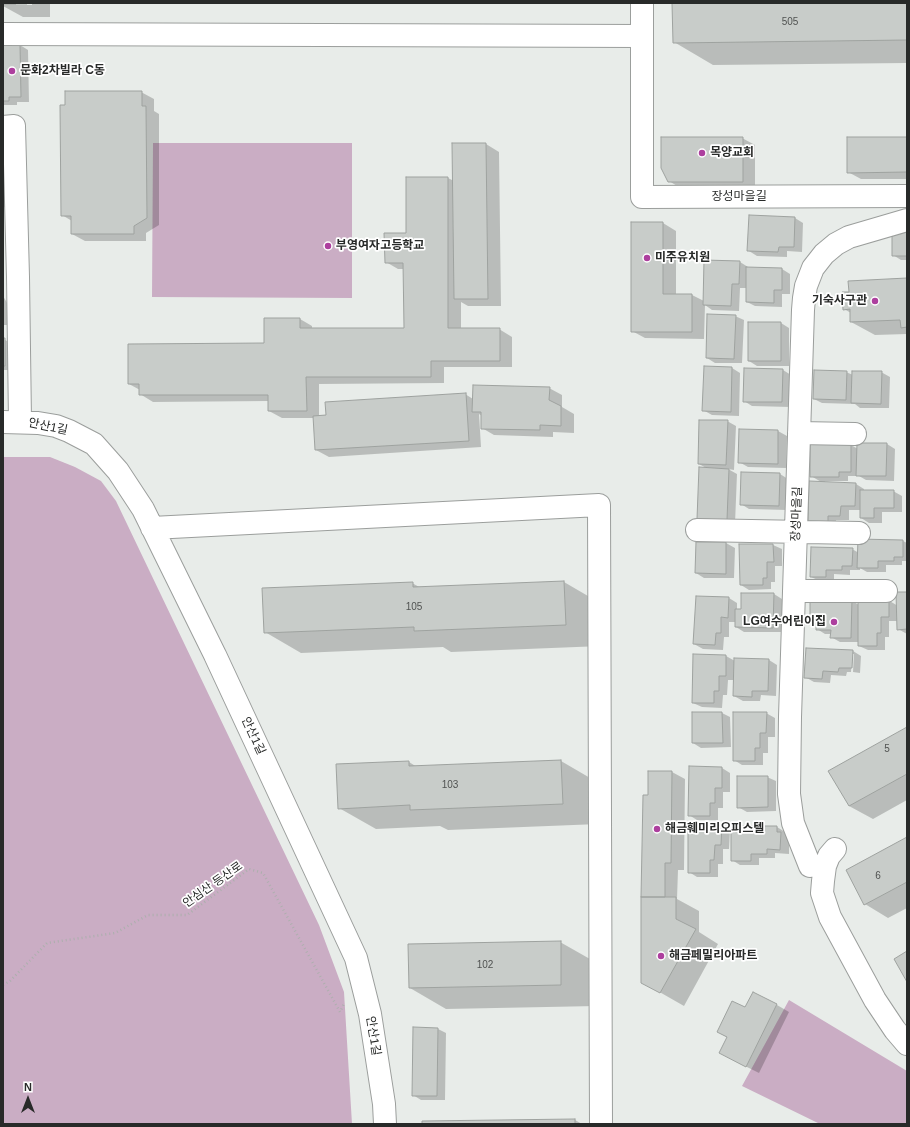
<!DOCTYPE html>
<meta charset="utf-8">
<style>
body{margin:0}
#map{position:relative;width:910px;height:1127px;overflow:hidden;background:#e8ece9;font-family:Helvetica,sans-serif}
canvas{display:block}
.frame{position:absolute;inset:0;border:4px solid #282a29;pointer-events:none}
.north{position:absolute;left:8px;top:1079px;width:40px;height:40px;-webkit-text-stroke:3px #fff;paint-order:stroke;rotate:0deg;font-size:11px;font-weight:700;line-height:16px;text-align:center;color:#282a29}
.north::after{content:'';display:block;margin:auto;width:14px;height:18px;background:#282a29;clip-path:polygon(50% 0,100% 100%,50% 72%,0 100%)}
</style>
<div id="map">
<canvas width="910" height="1127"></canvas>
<div class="frame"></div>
<div class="north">N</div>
</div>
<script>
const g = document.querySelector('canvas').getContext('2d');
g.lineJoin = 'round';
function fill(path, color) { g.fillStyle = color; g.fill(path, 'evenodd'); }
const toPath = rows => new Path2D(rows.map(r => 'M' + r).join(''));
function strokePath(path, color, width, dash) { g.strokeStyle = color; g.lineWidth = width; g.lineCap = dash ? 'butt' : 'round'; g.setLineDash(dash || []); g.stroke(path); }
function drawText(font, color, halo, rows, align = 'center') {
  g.font = font + ' Helvetica,"Noto Sans KR",sans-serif'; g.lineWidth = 3.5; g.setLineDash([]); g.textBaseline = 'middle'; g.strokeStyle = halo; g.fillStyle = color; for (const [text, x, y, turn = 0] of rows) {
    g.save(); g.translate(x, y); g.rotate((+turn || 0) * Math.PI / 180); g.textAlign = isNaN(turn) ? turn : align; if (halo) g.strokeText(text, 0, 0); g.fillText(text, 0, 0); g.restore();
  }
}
fill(toPath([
 [153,143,352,143,352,298,152,297],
 [3,457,50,457,75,467,101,481,116,501,319,925,344,992,352,1124,3,1124],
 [789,1000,907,1071,907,1124,820,1124,742,1086]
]), '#caadc4');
fill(toPath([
 [3,3,22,3,16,3,16,5,32,5,32,3,50,3,50,17,23,17,3,6],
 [673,3,907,3,907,63,713,65,674,42],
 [3,45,20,45,28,50,29,102,17,102,17,105,3,105],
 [141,92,154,99,154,111,159,114,159,225,146,233,146,241,85,241,72,234,72,221,62,215],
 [742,138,755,145,755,189,682,189,669,181],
 [907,138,907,179,861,179,848,172],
 [453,144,486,144,499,152,501,306,468,306,461,302,461,329,499,329,512,337,512,367,444,367,444,383,319,384,319,416,465,394,473,399,549,388,562,395,562,407,574,414,574,433,553,432,553,437,494,435,482,428,482,416,479,414,481,447,329,457,316,450,314,418,282,418,269,411,269,401,153,402,140,394,140,390,129,384,265,344,300,319,312,326,312,329,405,329,405,269,398,269,386,262,407,234,448,178,454,181],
 [3,159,4,160,5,207,3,207],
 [795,218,803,223,802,252,787,251,787,257,757,256,749,251],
 [632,223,663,223,676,231,676,295,692,295,704,301,740,262,748,267,748,268,782,269,790,274,790,294,782,294,782,307,755,306,747,302,747,288,740,288,739,311,712,310,705,305,704,339,645,338,632,331],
 [907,232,907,260,901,260,893,255],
 [907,279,907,334,875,335,851,322,851,313,844,309,850,293],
 [3,296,9,306,9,325,3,325],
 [735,316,744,320,742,363,715,363,707,358],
 [749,323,781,323,789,328,789,366,757,366,749,361],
 [3,339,13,344,13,370,3,370],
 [732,368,740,373,739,416,712,415,703,410],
 [783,370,791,375,790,407,752,406,744,401],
 [846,372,853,375,881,372,890,377,889,408,860,408,855,404,822,403,814,399],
 [727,421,736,426,734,470,728,469,737,474,735,524,707,523,708,469,699,464],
 [740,430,778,431,787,436,786,468,748,467,739,462],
 [887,444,895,449,894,481,866,480,859,476,848,476,848,481,825,481,825,483,856,484,864,489,864,491,893,491,902,496,902,512,882,512,882,523,869,523,861,518,861,510,849,510,849,520,836,520,836,526,817,525,823,483,811,476,851,445,858,449],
 [780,474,788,479,787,510,749,509,741,504],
 [859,540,903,541,907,543,907,561,902,561,902,565,886,565,886,572,867,572,860,568,860,570,850,570,850,575,834,574,834,581,820,581,811,577,852,549,859,553],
 [696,543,726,543,735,548,734,578,704,578,696,573],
 [740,545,773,545,782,549,782,566,775,566,775,582,771,582,771,589,749,590,741,585],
 [564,582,600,603,602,646,451,652,443,647,301,653,265,632,412,583,421,588],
 [907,593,907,634,898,629,898,621,889,621,889,637,885,637,885,650,868,650,859,646,859,642,840,642,831,637,832,634,825,634,817,629,817,618,811,614,851,600,859,605,888,600,898,606],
 [774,594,782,599,782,632,744,632,736,627,736,622,729,622,729,637,724,637,723,650,703,649,694,644,729,598,737,603,737,610,742,610],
 [853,651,861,656,860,673,853,672,854,654,852,654,851,672,847,672,846,676,831,675,830,683,814,682,805,677],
 [694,655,726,656,735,661,769,660,777,665,776,696,761,695,760,701,743,701,734,696,735,680,728,680,727,695,723,695,722,708,702,707,693,703],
 [693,713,722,713,730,717,731,747,701,748,693,743],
 [766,713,775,718,775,737,768,737,768,753,763,753,763,765,742,765,734,760],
 [907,728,907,800,873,819,849,806],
 [561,761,597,782,599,824,448,830,440,826,376,829,339,808,409,762,417,767],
 [722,768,730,773,730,792,723,792,723,808,718,808,718,820,697,820,689,815],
 [649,772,672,772,685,779,684,870,678,870,677,899,699,911,699,932,718,944,684,1006,642,982],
 [767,777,776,781,776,811,747,812,738,807],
 [722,825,730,830,729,849,723,849,723,864,718,864,718,877,697,877,689,872],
 [777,827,785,832,785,835,789,837,789,854,775,853,775,858,759,858,759,865,740,865,732,860],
 [907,838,907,908,888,918,865,904],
 [560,942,597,963,597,1006,446,1009,410,988],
 [777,1005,789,1012,759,1073,733,1060,728,1038,718,1032,746,1009],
 [438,1029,446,1033,445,1100,421,1100,413,1095],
 [575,1120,582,1124,423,1124]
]), '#0003');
const building = toPath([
 [3,3,27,3,27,4,3,4,3,3],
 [672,3,907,3,907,40,673,43,672,3],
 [3,44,20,44,21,97,9,97,9,101,3,101,3,44],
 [65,91,142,91,142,106,146,106,147,218,134,226,134,234,71,234,71,216,61,216,60,105,65,105,65,91],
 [661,137,743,137,743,182,668,182,661,168,661,137],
 [847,137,907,137,907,172,847,173,847,137],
 [452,143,486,143,488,299,454,299,452,143],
 [406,177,448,177,448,328,500,328,500,361,431,361,431,377,306,377,307,411,268,411,268,395,139,395,139,384,128,384,128,344,264,343,264,318,300,318,300,328,404,328,403,263,385,263,384,233,406,233,406,177],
 [749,215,795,217,794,247,779,247,778,252,747,251,749,215],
 [631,222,663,222,663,294,692,294,692,332,631,332,631,222],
 [907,231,907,256,892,256,892,236,907,231],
 [704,260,740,261,739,284,732,284,731,306,703,305,704,260],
 [746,267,782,268,782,290,774,290,774,303,746,302,746,267],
 [907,278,907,327,901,328,900,320,850,322,850,309,843,310,842,292,849,292,848,281,907,278],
 [707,314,736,315,734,359,706,358,707,314],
 [748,322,781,322,781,361,748,361,748,322],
 [3,338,5,338,5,366,3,366,3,338],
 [704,366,732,367,731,412,702,411,704,366],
 [744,368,783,369,782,402,743,402,744,368],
 [814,370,847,371,846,400,813,399,814,370],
 [852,371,882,371,881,404,851,403,852,371],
 [473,385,550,387,549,400,561,406,561,426,540,425,540,430,481,429,481,412,472,412,473,385],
 [466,393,469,441,315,450,313,416,326,415,325,402,466,393],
 [699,420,728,420,726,465,698,464,699,420],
 [739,429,778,430,778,464,738,463,739,429],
 [810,443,851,444,851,472,839,472,839,477,810,477,810,443],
 [857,443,887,443,886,476,856,476,857,443],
 [699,467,729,469,727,520,697,519,699,467],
 [741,472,780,473,779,506,740,505,741,472],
 [809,481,856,483,855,506,841,506,840,516,828,516,828,522,808,521,809,481],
 [860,490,894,490,894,508,874,508,874,518,860,518,860,490],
 [858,539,903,540,903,557,894,557,894,561,878,561,878,568,857,568,858,539],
 [696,542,726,542,726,574,695,573,696,542],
 [739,544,773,544,774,562,767,562,767,578,763,578,763,585,740,585,739,544],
 [811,547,853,548,852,566,842,566,842,570,826,570,826,577,810,577,811,547],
 [564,581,566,625,414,631,414,627,264,633,262,588,413,582,413,587,564,581],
 [896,592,907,592,907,629,897,630,896,592],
 [741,593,774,593,773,628,735,627,735,609,741,609,741,593],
 [696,596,729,597,728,618,721,617,721,633,716,633,715,645,693,644,696,596],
 [810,599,852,599,851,638,830,638,831,630,816,630,816,615,810,615,810,599],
 [858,599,889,599,889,617,881,617,881,633,877,633,877,646,858,646,858,599],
 [806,648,853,650,852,668,839,668,838,672,823,671,822,679,804,678,806,648],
 [693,654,726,655,726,676,719,676,719,691,714,691,714,703,692,703,693,654],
 [734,658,769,659,768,691,752,691,752,697,733,696,734,658],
 [692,712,722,712,723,743,692,743,692,712],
 [733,712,767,712,766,733,760,733,760,748,755,748,755,761,733,761,733,712],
 [907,727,907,774,849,806,828,771,907,727],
 [561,760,563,804,410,810,410,805,338,809,336,764,409,761,409,766,561,760],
 [689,766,722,767,722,788,715,788,715,803,710,803,710,816,688,816,689,766],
 [648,771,672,771,671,863,665,863,665,897,641,897,643,795,648,795,648,771],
 [737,776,768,776,768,807,737,808,737,776],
 [688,824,722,824,721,845,715,845,714,860,710,860,710,873,688,873,688,824],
 [731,826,777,826,777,832,781,832,780,850,767,849,767,854,751,854,751,861,731,861,731,826],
 [907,837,907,882,864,905,846,870,907,837],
 [641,897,676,897,676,919,696,929,660,993,641,983,641,897],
 [561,941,561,985,409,988,408,944,561,941],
 [907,951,907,982,894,959,907,951],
 [753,992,777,1004,746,1067,719,1053,727,1037,717,1032,732,1001,745,1007,753,992],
 [413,1027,438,1028,437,1096,412,1096,413,1027],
 [575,1119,575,1124,422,1124,422,1121,575,1119]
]);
fill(building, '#c8ccc9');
strokePath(building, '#9ea29f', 1);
const minor = toPath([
 [642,3,642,197,907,196],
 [3,34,642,36],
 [3,127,14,126,18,277,20,421],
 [3,422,38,423,56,426,69,431,94,444,118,471,143,509,215,655,356,958,370,1014,384,1104,385,1124],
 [799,433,855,434],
 [152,528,599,505,601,1124],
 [697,530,859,533],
 [794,591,886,591],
 [835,849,829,856,825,866,823,881,822,893,830,917,875,1000,895,1030,907,1044],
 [810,866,793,823,789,794,790,717,803,310,804,298,806,286,813,268,824,254,836,244,849,237,907,220]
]);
strokePath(minor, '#9b9e9c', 24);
strokePath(toPath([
 [3,985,10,981,47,943,115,933,148,915,187,915,249,869,263,873,340,1012,344,1004]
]), '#acafad', 2.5, [1, 3]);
strokePath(minor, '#fff', 22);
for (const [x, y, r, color] of [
 [12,71,4,"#ad3f9e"],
 [702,153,4,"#ad3f9e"],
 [328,246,4,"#ad3f9e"],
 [647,258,4,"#ad3f9e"],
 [875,301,4,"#ad3f9e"],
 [834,622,4,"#ad3f9e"],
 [657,829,4,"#ad3f9e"],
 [661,956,4,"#ad3f9e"]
]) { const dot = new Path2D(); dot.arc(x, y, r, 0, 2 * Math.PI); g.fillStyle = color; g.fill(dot); strokePath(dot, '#fff', 1.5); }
drawText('10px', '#505251', null, [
 ["505",790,22],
 ["105",414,607],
 ["5",887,749],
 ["103",450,785],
 ["6",878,876],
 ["102",485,965]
]);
drawText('bold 12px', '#282a29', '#fff', [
 ["문화2차빌라 C동",20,71],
 ["목양교회",710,153],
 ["부영여자고등학교",336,246],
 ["미주유치원",655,258],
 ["기숙사구관",867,301,"right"],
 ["LG여수어린이집",826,622,"right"],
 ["해금훼미리오피스텔",665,829],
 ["해금페밀리아파트",669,956]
], 'left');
drawText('12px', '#282a29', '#fff', [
 ["장성마을길",739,197],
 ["안산1길",48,427,12],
 ["장성마을길",797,514,-88],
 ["안산1길",253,736,65],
 ["안심산 등산로",213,885,-35],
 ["안산1길",373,1036,81]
]);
</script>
